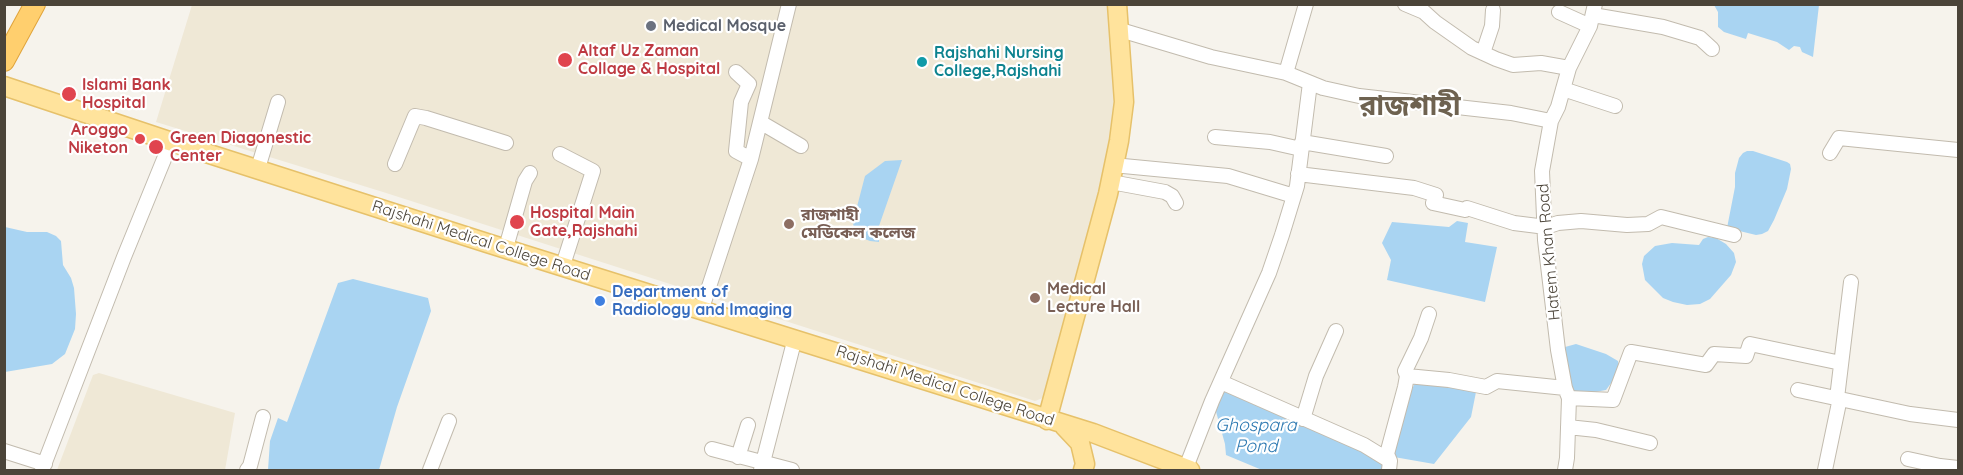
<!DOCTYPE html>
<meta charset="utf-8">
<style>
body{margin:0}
#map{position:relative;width:1963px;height:475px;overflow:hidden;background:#f6f3ec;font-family:Quicksand,sans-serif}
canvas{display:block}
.frame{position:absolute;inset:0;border:6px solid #4b4439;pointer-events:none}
</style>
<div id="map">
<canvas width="1963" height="475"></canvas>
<div class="frame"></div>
</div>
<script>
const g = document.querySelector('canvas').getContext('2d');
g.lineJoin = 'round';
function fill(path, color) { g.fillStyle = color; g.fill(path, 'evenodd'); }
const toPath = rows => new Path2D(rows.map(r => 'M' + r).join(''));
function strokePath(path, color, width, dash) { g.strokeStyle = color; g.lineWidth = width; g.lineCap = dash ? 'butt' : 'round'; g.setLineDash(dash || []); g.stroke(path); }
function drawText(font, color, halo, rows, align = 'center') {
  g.font = font + ' Quicksand,"Noto Sans Bengali",sans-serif'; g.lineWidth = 4.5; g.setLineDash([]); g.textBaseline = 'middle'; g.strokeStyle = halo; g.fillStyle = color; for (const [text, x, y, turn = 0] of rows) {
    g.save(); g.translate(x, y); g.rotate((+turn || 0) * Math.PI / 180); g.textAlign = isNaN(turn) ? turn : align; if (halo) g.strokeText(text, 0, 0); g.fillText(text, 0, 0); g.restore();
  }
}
fill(toPath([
 [192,5,1112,5,1116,124,1087,257,1048,396,1035,401,383,192,156,122],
 [99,373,235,413,225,470,57,470,93,375]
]), '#efe8d6');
fill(toPath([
 [1714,5,1819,5,1813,57,1802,52,1800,47,1794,46,1789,50,1777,42,1748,33,1746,39,1724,32,1718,27,1718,12],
 [1747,151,1753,151,1787,162,1790,164,1791,169,1787,189,1774,220,1768,231,1762,234,1756,235,1727,228,1735,187,1735,173,1739,158,1743,153],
 [902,160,879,226,879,242,870,241,857,236,854,231,853,222,865,176,885,161],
 [1457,221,1468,223,1465,242,1497,247,1485,302,1387,280,1391,260,1382,243,1392,222,1449,227],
 [5,227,27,232,47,232,56,236,61,241,63,265,71,278,74,288,76,314,75,329,65,354,52,364,5,372],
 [1708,237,1716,238,1726,244,1734,253,1736,262,1731,275,1710,299,1700,304,1687,305,1673,302,1663,298,1645,280,1642,264,1644,256,1655,246,1672,243,1699,245,1703,239],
 [353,279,428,298,431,311,397,407,379,470,268,470,270,441,278,418,287,422,338,283],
 [1576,344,1606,354,1618,361,1620,371,1606,390,1595,392,1576,392,1568,386,1561,355,1565,347],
 [1417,379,1476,392,1471,417,1434,464,1394,457,1393,439,1403,407],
 [1223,391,1373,456,1384,463,1385,470,1262,470,1226,455,1225,444,1215,408]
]), '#a9d4f2');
const minor = toPath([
 [1405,4,1424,12,1435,22,1472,48,1496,59,1513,65,1541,63,1569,68],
 [1559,12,1590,26],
 [1593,15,1663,27,1700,38,1712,49],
 [1117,29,1211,57,1286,73,1323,88,1359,96,1511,113,1551,121],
 [1483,53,1492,26,1493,10],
 [736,72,749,84,741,102,736,151,751,159],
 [1286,73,1306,4],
 [1563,89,1615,106],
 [760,122,801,146],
 [1215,137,1270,142,1301,149],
 [1302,142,1386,156],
 [1830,153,1839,138,1958,150],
 [560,154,593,171,564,262],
 [395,164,415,116,426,118,506,143],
 [259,165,278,102],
 [1113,165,1228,176,1294,196],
 [1298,174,1414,188,1436,195,1433,203,1465,210,1467,208,1514,223,1546,227,1558,223,1581,221,1627,225,1648,224,1661,217,1734,235],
 [1111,182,1165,192,1172,196,1176,203],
 [507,244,525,181,530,173],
 [703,305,751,159,789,4],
 [1407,376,1449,380,1486,387,1497,381,1565,388],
 [1221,382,1364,445,1390,461],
 [1798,390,1910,414,1958,420],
 [1569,398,1613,400,1631,352,1706,365,1714,354,1746,356,1750,344,1841,363],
 [1837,398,1851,282],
 [1303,419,1316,376,1336,331],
 [1568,427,1596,430,1650,443],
 [712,449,792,470],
 [4,451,45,464],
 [738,457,748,425],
 [1908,459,1940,466,1958,468],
 [42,470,124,257,171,142],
 [247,470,250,466,263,417],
 [430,470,449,421],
 [761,470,795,338],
 [1185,470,1212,401,1269,273,1282,235,1297,186,1310,83],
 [1389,470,1390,461,1387,454,1405,387,1407,376,1405,371,1421,338,1429,314],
 [1565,470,1567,458,1569,398,1565,388,1558,350,1545,240,1542,171,1551,121,1558,107,1569,68,1590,26,1595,4],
 [1825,470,1840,398]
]);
const major = toPath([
 [4,86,172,142,487,243,1093,433,1190,470],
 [1047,420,1108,194,1119,141,1124,102,1117,4],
 [1064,426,1080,443,1085,464,1083,470]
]);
const highway = toPath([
 [4,61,35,4]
]);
strokePath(minor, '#c2bbae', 16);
strokePath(major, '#e6c16a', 21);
strokePath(highway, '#e0a43c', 22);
strokePath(minor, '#fff', 14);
strokePath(major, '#ffe39c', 18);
strokePath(highway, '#ffcf6e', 20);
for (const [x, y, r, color] of [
 [651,26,6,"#6b7280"],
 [565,60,8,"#e0444e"],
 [922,62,6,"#0f9aa8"],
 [69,94,8,"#e0444e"],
 [140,139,6,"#e0444e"],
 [156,147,8,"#e0444e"],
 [517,222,8,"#e0444e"],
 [789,224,6,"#8d6e63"],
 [1035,298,6,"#8d6e63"],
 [600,301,6,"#3f7fe0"]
]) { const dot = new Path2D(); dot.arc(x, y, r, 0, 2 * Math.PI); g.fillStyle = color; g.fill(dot); strokePath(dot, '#fff', 2); }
drawText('bold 16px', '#5b616d', '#fff', [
 ["Medical Mosque",663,26]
], 'left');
drawText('bold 16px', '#be3a42', '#fff', [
 ["Altaf Uz Zaman",578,51],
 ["Collage & Hospital",578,69],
 ["Islami Bank",82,85],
 ["Hospital",82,103],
 ["Aroggo",128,130,"right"],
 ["Niketon",128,148,"right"],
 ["Green Diagonestic",170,138],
 ["Center",170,156],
 ["Hospital Main",530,213],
 ["Gate,Rajshahi",530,231]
], 'left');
drawText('bold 16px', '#0d838f', '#fff', [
 ["Rajshahi Nursing",934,53],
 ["College,Rajshahi",934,71]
], 'left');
drawText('bold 16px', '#785e54', '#fff', [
 ["রাজশাহী",801,215],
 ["মেডিকেল কলেজ",801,233],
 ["Medical",1047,289],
 ["Lecture Hall",1047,307]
], 'left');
drawText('16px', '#4b4439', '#fff', [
 ["Rajshahi Medical College Road",481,241,18],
 ["Hatem Khan Road",1549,252,-95],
 ["Rajshahi Medical College Road",945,386,18]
]);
drawText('bold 16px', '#366cbe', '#fff', [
 ["Department of",612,292],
 ["Radiology and Imaging",612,310]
], 'left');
drawText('italic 18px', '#2e7ab2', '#fff', [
 ["Ghospara",1256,426],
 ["Pond",1256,447]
]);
drawText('bold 28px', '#6e6250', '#fff', [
 ["রাজশাহী",1410,107]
]);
</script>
